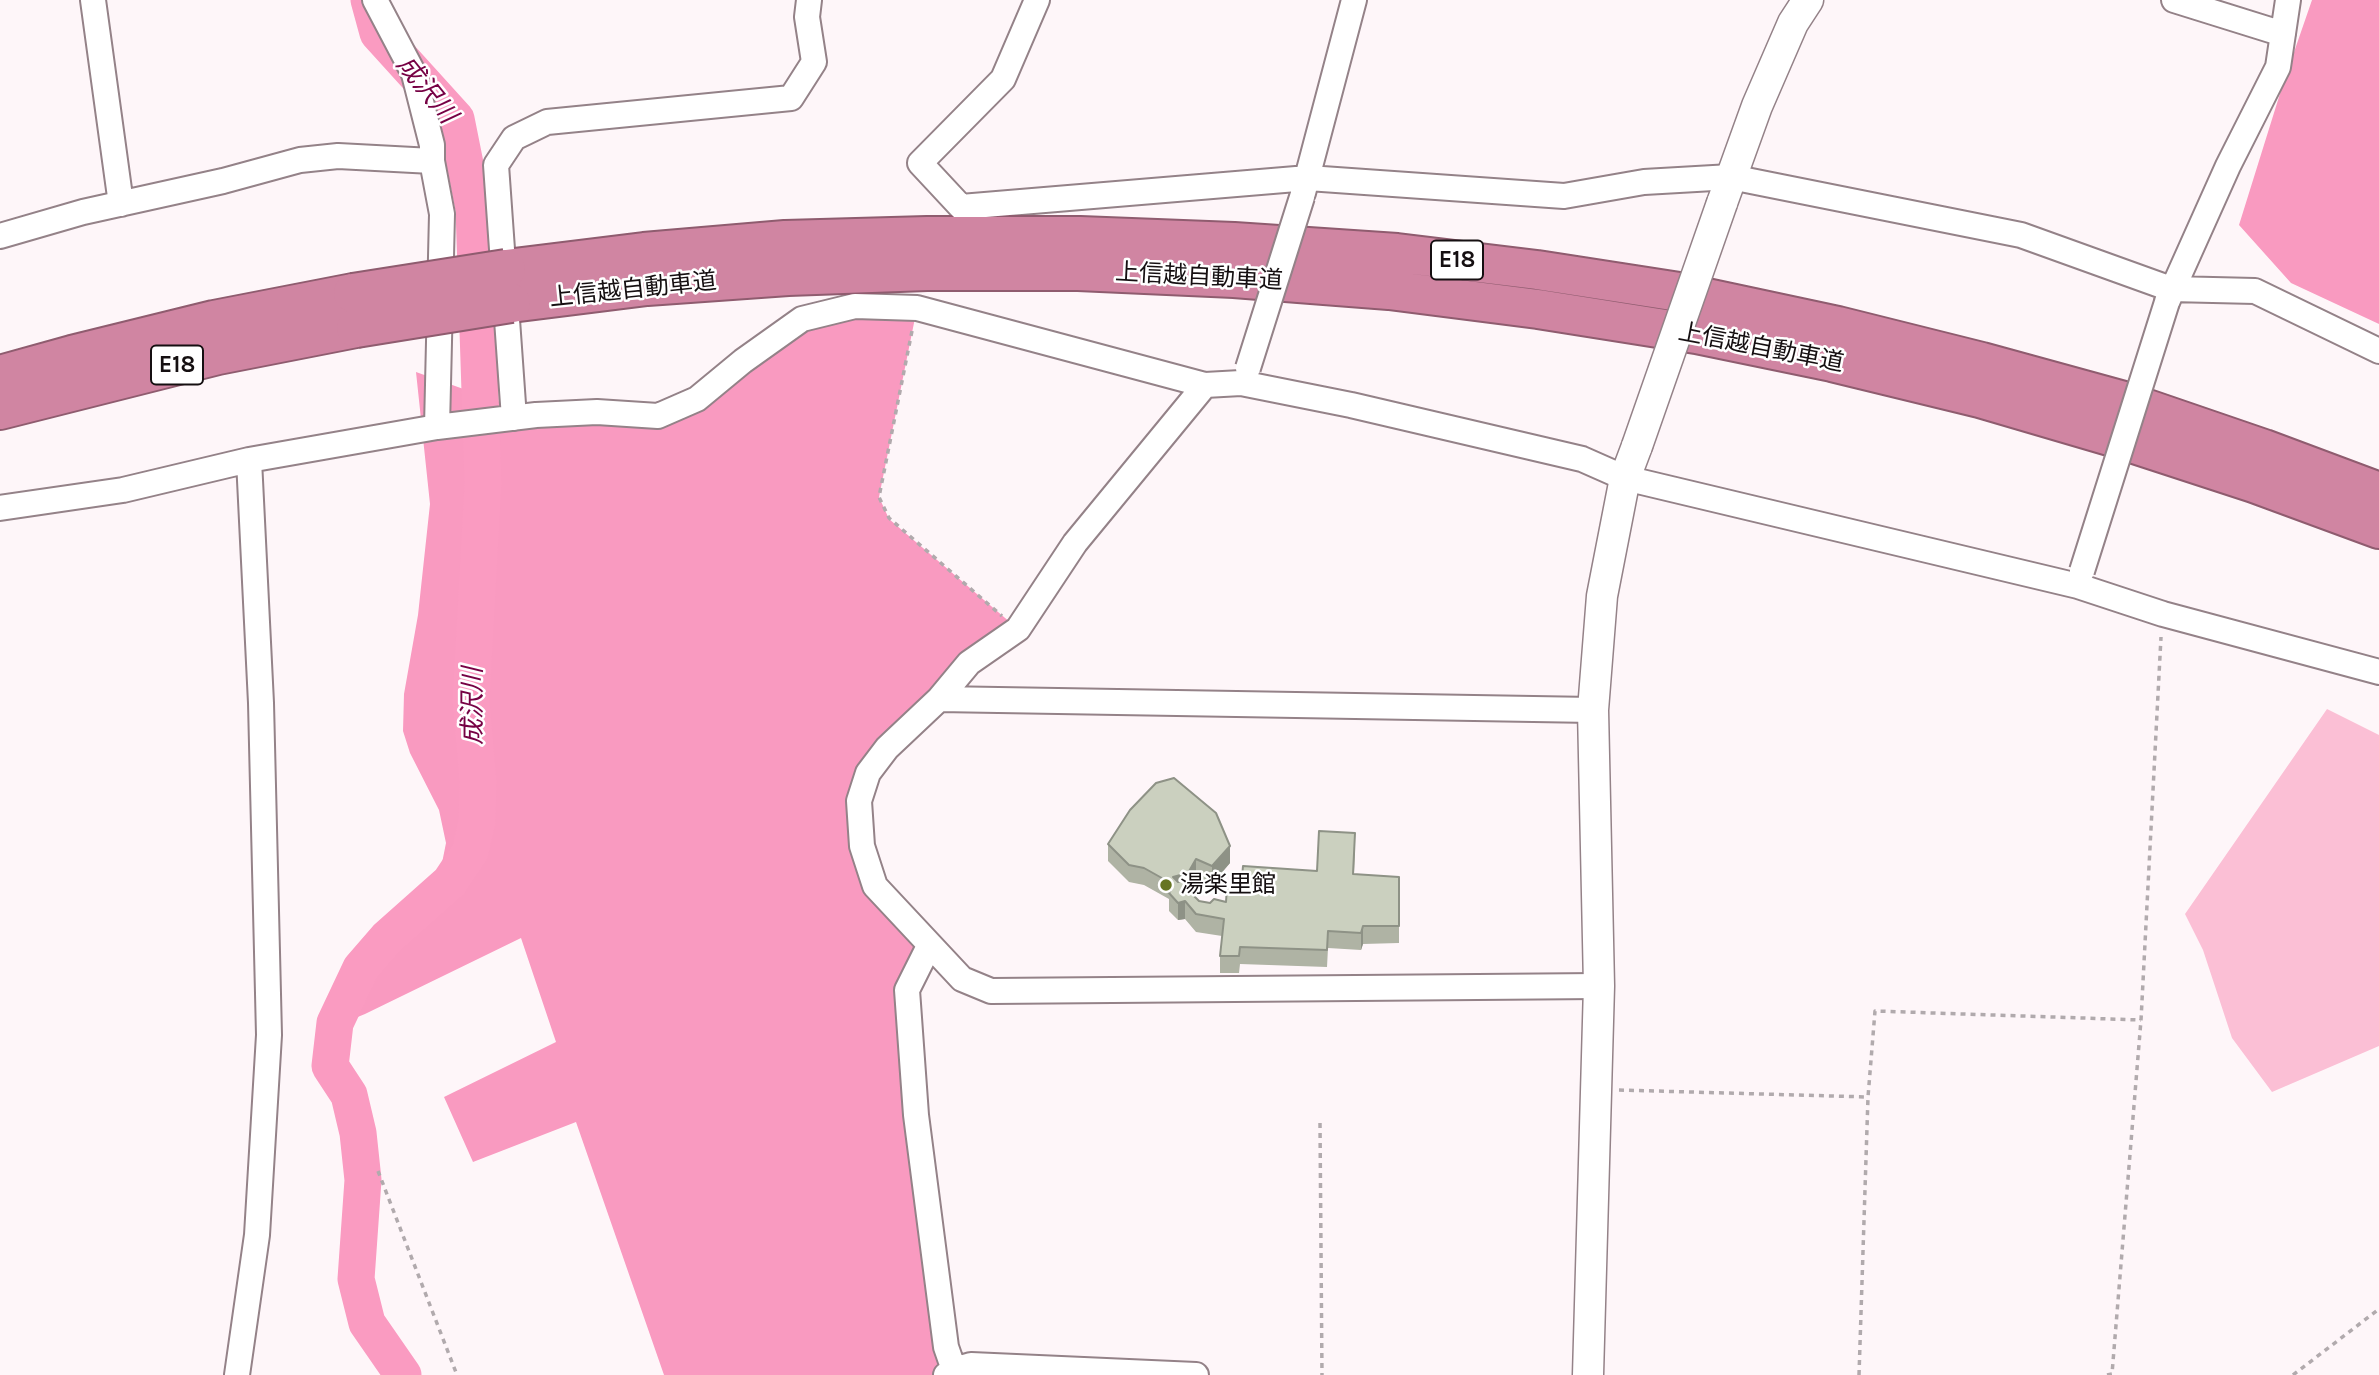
<!DOCTYPE html>
<meta charset="utf-8">
<style>
body{margin:0}
canvas{display:block;background:#fef6f9}
</style>
<canvas width="2379" height="1375"></canvas>
<script>
const g = document.querySelector('canvas').getContext('2d');
g.lineJoin = 'round';
function fill(path, color) { g.fillStyle = color; g.fill(path, 'evenodd'); }
const toPath = rows => new Path2D(rows.map(r => 'M' + r).join(''));
function strokePath(path, color, width, dash) { g.strokeStyle = color; g.lineWidth = width; g.lineCap = dash ? 'butt' : 'round'; g.setLineDash(dash || []); g.stroke(path); }
function drawText(font, color, halo, rows, align = 'center') {
  g.font = font + ' Karla,"Noto Sans JP",sans-serif'; g.lineWidth = 5; g.setLineDash([]); g.textBaseline = 'middle'; g.strokeStyle = halo; g.fillStyle = color; for (const [text, x, y, turn = 0] of rows) {
    g.save(); g.translate(x, y); g.rotate((+turn || 0) * Math.PI / 180); g.textAlign = isNaN(turn) ? turn : align; if (halo) g.strokeText(text, 0, 0); g.fillText(text, 0, 0); g.restore();
  }
}
fill(toPath([
 [2327,709,2379,735,2379,1046,2272,1092,2232,1038,2203,950,2185,914]
]), '#fbbfd5');
fill(toPath([
 [2312,0,2379,0,2379,324,2291,283,2239,225,2283,84],
 [917,308,879,497,889,519,1018,629,868,773,862,846,929,946,907,990,955,1375,664,1375,576,1122,473,1162,444,1097,556,1042,521,938,365,1014,343,1023,363,979,386,954,428,899,438,883,446,843,439,810,410,753,403,731,404,694,418,615,430,504,416,372,536,415,658,416,810,325]
]), '#f99ac0');
strokePath(toPath([
 [369,0,378,33,456,119,474,209,483,483,471,701,478,781,477,822,470,852,450,882,387,938,361,968,335,1023,330,1066,349,1095,358,1133,363,1180,356,1279,367,1323,403,1375]
]), '#fa9bc1', 37);
const minor = toPath([
 [93,0,121,204],
 [375,0,414,74,432,145,432,161,442,214,437,427],
 [1037,0,1003,79,920,163,961,207,1308,178,1564,196,1644,182,1731,177,2021,235,2171,289,2255,291,2379,351],
 [2174,0,2283,34],
 [1303,193,1354,0],
 [0,236,83,212,223,181,300,160,338,156,432,161],
 [2167,302,2228,166,2278,67,2288,0],
 [1205,385,1075,543,1018,629,969,663,939,699,887,748,868,773,859,801,862,846,875,886,962,979,991,991,1599,986],
 [514,418,496,165,514,138,547,122,791,98,814,62,807,17,809,0],
 [0,508,123,490,249,460,437,427,536,415,597,412,658,416,697,399,743,361,802,319,855,306,917,308,1205,385,1241,383,1351,405,1582,459,1625,478,2078,586,2163,614,2379,672],
 [939,699,1593,710],
 [929,946,907,990,916,1115,946,1347,954,1370],
 [237,1375,257,1235,269,1035,261,703,249,460],
 [946,1375,954,1370,971,1365,1196,1375]
]);
const tertiary = toPath([
 [1722,203,1757,106,1793,23,1808,0],
 [1588,1375,1599,986,1593,710,1602,596,1625,478,1637,446]
]);
const motorway = toPath([
 [506,269,644,252,785,240,927,236,1080,236,1234,242,1397,253,1537,270,1679,292,1838,326,1982,362,2124,401,2264,449,2379,492],
 [511,303,647,286,788,276,927,271,1078,271,1234,278,1389,290,1538,309,1696,334,1832,362,1980,398,2113,437,2254,483,2379,529],
 [0,375,72,355,214,320,353,293],
 [0,410,218,355,356,328]
]);
strokePath(minor, '#948288', 28);
strokePath(tertiary, '#948288', 33);
strokePath(motorway, '#8f5c6f', 42);
strokePath(toPath([
 [912,331,879,497,889,518,1002,616],
 [1619,1090,1868,1097],
 [1320,1123,1322,1375],
 [378,1171,457,1375],
 [1859,1375,1868,1097,1875,1011,2141,1020],
 [2107,1375,2112,1374,2141,1020,2161,637],
 [2293,1375,2379,1309]
]), '#b1aaad', 3.5, [5, 5]);
strokePath(minor, '#fff', 24);
strokePath(tertiary, '#fff', 30);
strokePath(motorway, '#d085a2', 38);
const minorBridge = toPath([
 [1248,368,1302,197],
 [2082,571,2167,302]
]);
const tertiaryBridge = toPath([
 [1637,446,1722,203]
]);
const motorwayBridge = toPath([
 [353,293,506,269],
 [356,328,511,303]
]);
strokePath(minorBridge, '#948288', 28, []);
strokePath(tertiaryBridge, '#948288', 33, []);
strokePath(motorwayBridge, '#8f5c6f', 42, []);
strokePath(minorBridge, '#fff', 24);
strokePath(tertiaryBridge, '#fff', 30);
strokePath(motorwayBridge, '#d085a2', 38);
fill(toPath([
 [1108,844,1230,863,1212,884,1196,876,1190,887,1192,894,1199,901,1210,903,1226,902,1241,888,1317,871,1355,850,1354,874,1399,877,1399,943,1363,944,1361,950,1328,948,1327,967,1240,964,1239,973,1220,973,1220,956,1222,936,1196,932,1185,919,1178,920,1169,911,1169,899,1144,885,1129,882,1108,861]
]), '#afb3a4');
fill(toPath([
 [1230,846,1230,863,1212,884,1212,866],
 [1196,859,1196,876,1188,890,1173,877],
 [1185,901,1185,919,1178,920,1178,903],
 [1363,926,1363,944,1361,950,1361,933]
]), '#8e9286');
const building = toPath([
 [1174,778,1216,813,1230,846,1212,866,1196,859,1188,873,1173,877,1178,882,1185,880,1191,887,1192,894,1199,901,1210,903,1214,899,1226,902,1227,887,1241,888,1243,866,1317,871,1319,831,1355,833,1353,874,1399,877,1399,926,1363,926,1361,933,1328,931,1327,950,1240,947,1239,956,1220,956,1224,919,1196,914,1185,901,1178,903,1169,893,1172,888,1169,882,1144,868,1129,865,1108,844,1130,810,1156,783,1174,778]
]);
fill(building, '#cbd0bf');
strokePath(building, '#8e9286', 2);
for (const [x, y, r, color] of [
 [1166,885,7,"#667522"]
]) { const dot = new Path2D(); dot.arc(x, y, r, 0, 2 * Math.PI); g.fillStyle = color; g.fill(dot); strokePath(dot, '#fff', 2.5); }
for (const [x, y, w] of [
 [1457,260,52],
 [177,365,52]
]) { const box = new Path2D(); box.roundRect(x - w / 2, y - 19.5, w, 39, 5); g.fillStyle = '#fff'; g.fill(box); strokePath(box, '#150f11', 2); }
drawText('bold 23px', '#150f11', null, [
 ["E18",1457,260],
 ["E18",177,365]
]);
drawText('24px', '#150f11', '#fff', [
 ["上信越自動車道",1199,277,3],
 ["上信越自動車道",633,290,-6],
 ["上信越自動車道",1761,348,11]
]);
drawText('24px', '#150f11', '#fff', [
 ["湯楽里館",1180,885]
], 'left');
drawText('italic 26px', '#760144', '#fff', [
 ["成沢川",426,90,51],
 ["成沢川",474,706,-90]
]);
</script>
